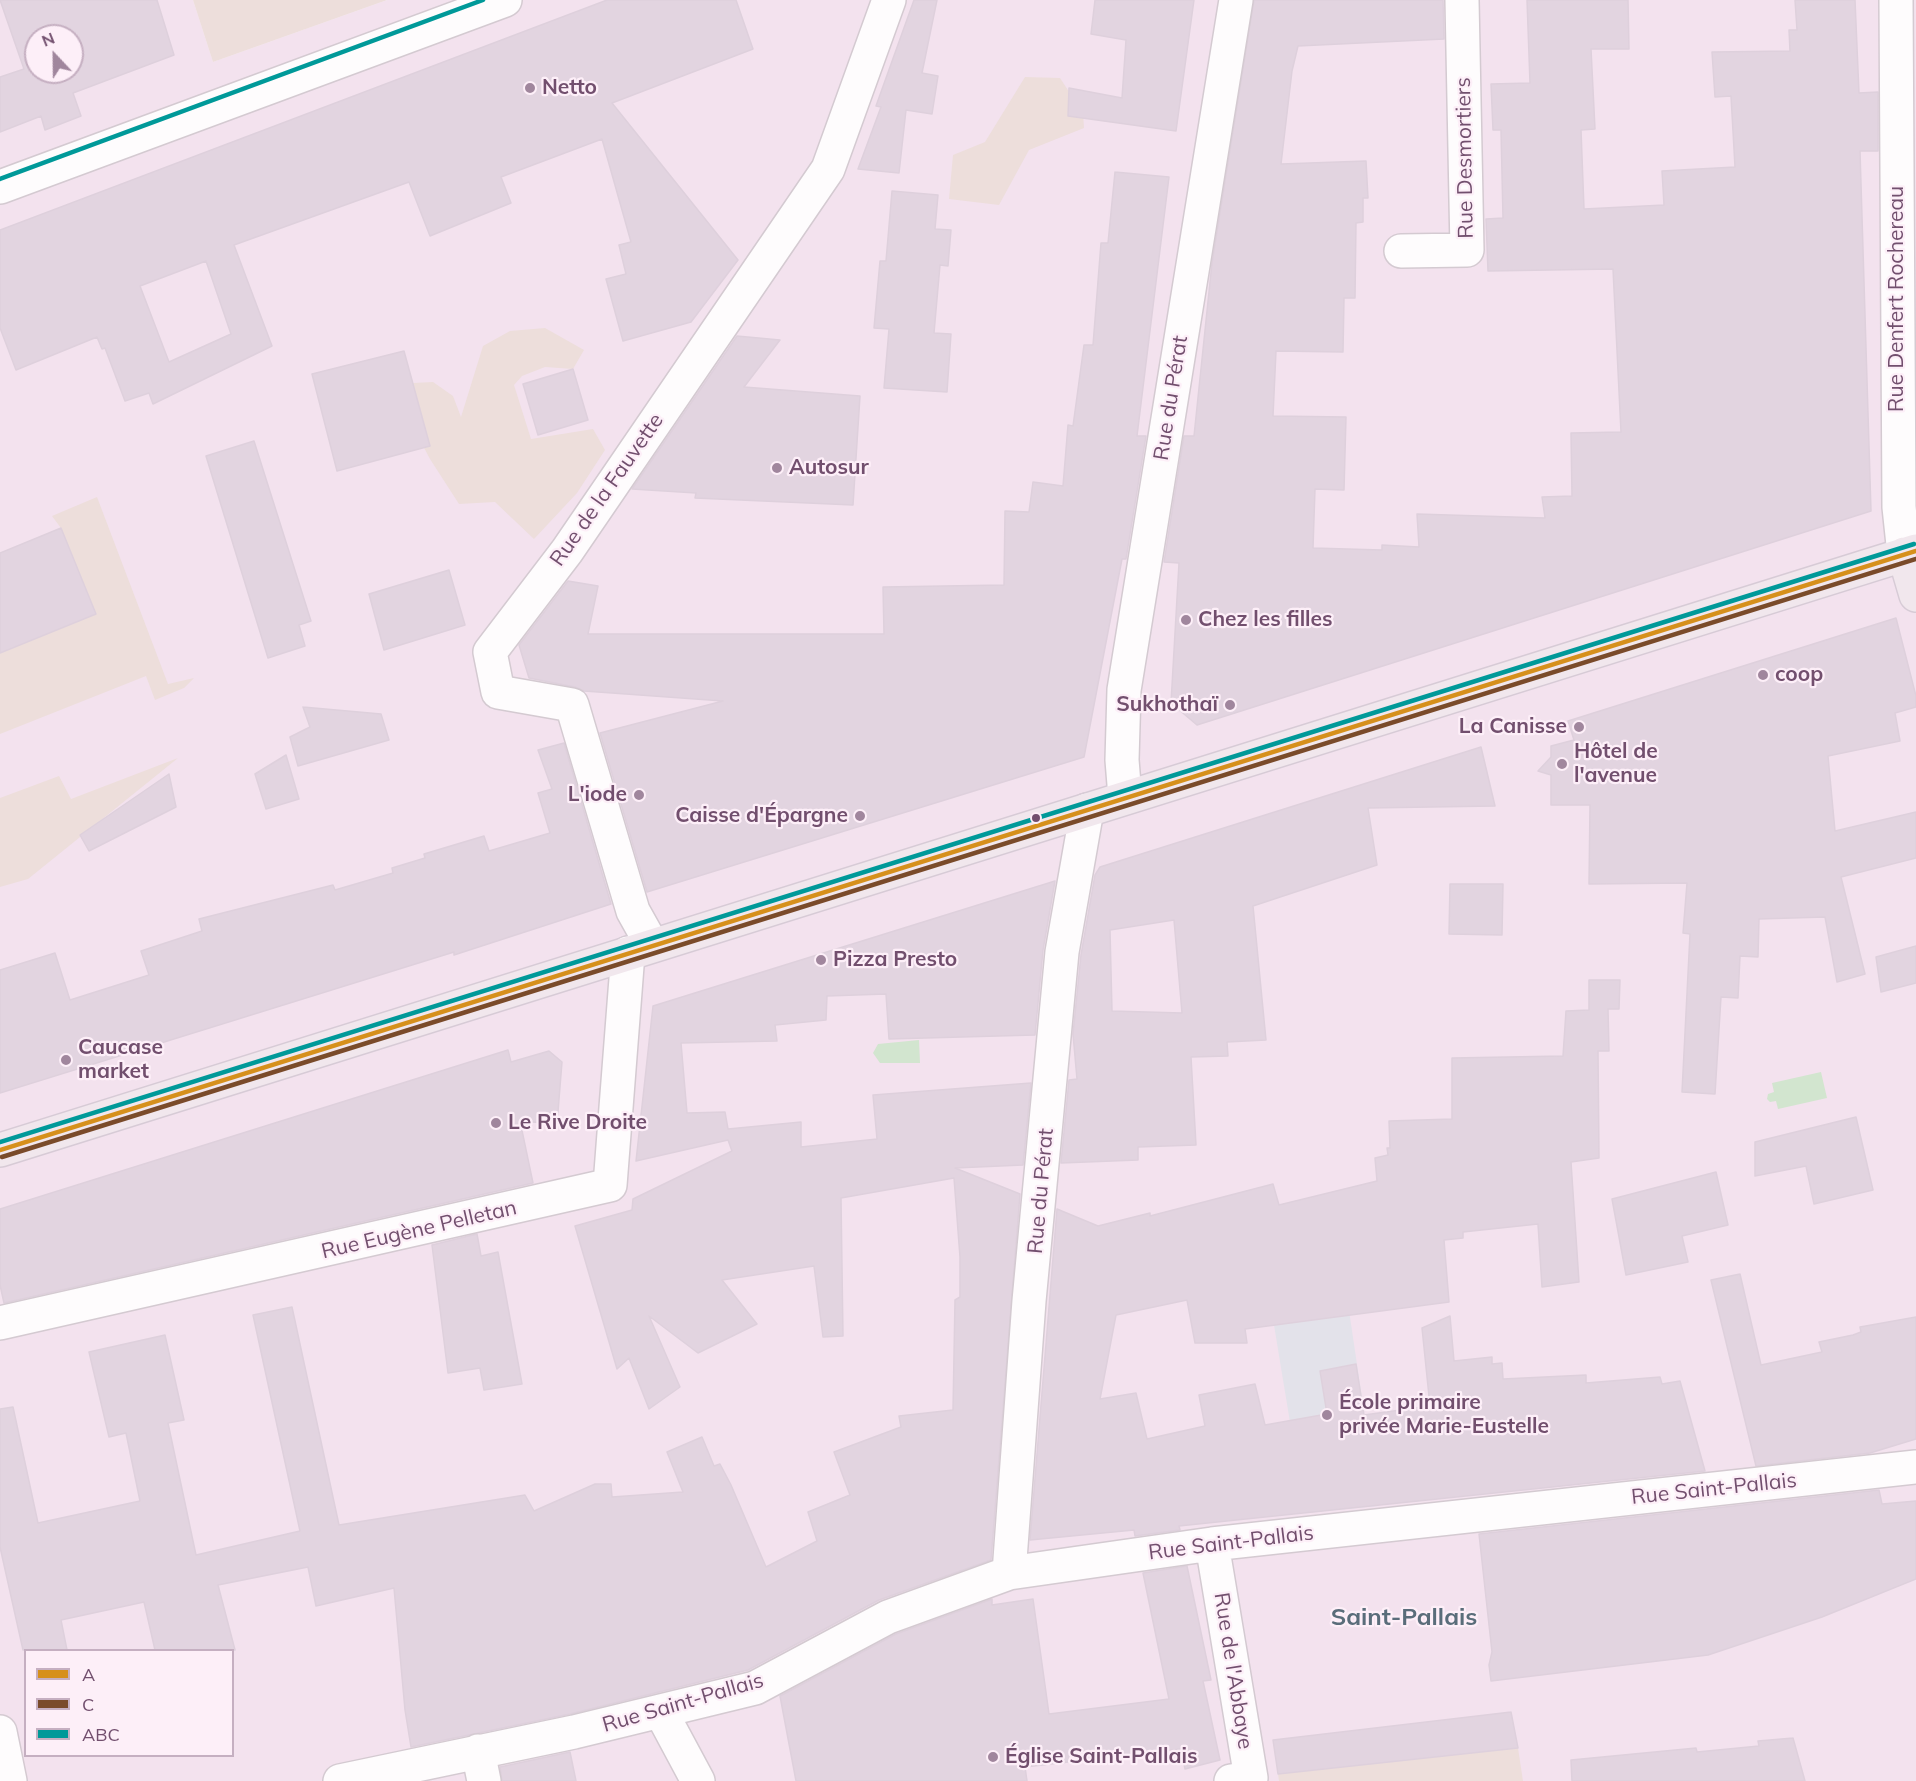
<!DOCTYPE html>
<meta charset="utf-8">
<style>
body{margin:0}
#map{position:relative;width:1916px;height:1781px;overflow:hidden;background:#f6edf3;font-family:Mulish,sans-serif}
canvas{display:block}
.legend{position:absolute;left:24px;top:1649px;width:210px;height:108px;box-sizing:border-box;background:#fdeff8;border:2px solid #c5afc1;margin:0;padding:8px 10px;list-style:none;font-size:18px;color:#724f6e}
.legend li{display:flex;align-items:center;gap:12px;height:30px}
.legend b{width:30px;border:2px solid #c5afc1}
.north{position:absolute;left:24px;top:24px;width:60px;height:60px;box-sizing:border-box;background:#fdeff8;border:2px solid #c5afc1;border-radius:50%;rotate:338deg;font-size:16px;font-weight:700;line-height:24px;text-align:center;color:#724f6e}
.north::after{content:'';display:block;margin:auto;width:21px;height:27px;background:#a0869d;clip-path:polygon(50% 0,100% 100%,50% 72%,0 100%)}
</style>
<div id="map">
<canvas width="1916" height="1781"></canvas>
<ul class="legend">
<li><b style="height:8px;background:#d6901c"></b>A</li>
<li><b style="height:8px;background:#7a4b2a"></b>C</li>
<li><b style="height:8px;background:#099"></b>ABC</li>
</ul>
<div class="north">N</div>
</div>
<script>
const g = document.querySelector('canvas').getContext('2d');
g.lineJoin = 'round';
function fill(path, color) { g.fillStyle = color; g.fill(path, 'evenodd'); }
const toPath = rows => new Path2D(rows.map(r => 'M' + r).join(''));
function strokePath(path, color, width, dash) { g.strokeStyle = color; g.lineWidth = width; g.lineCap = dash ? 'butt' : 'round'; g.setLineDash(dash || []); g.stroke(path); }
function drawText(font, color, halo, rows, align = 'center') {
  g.font = font + ' Mulish,sans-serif'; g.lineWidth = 4.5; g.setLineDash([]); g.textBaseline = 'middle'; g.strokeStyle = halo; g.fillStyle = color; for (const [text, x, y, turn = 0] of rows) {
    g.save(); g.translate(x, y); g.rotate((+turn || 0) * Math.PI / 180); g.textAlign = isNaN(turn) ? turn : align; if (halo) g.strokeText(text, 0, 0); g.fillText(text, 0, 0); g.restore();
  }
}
fill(toPath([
 [0,0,193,0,213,62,387,0,1916,0,1916,1781,0,1781],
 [36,36,72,36,72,72,36,72],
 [26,1650,232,1650,232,1756,26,1756]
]), '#f3e2ee');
fill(toPath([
 [1339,1243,1378,1506,1305,1513,1271,1307]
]), '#e3e2ea');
fill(toPath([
 [193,0,387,0,213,62],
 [1025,77,1060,78,1083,113,1084,128,1029,150,999,205,949,199,953,155,985,142],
 [545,328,584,350,573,369,545,367,522,376,514,385,531,439,593,429,605,450,577,493,534,539,495,502,459,504,430,459,404,410,413,383,433,382,453,396,461,417,483,346,510,331],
 [97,497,168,684,194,678,184,688,155,700,146,676,0,734,0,653,96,614,61,528,52,516],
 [178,758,28,879,0,887,0,798,59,776,71,799],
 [1518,1748,1523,1781,1279,1781,1278,1774]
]), '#eddedb');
fill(toPath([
 [919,1040,920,1063,880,1063,873,1053,878,1044],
 [1821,1072,1827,1098,1778,1109,1776,1101,1770,1102,1767,1099,1768,1094,1774,1092,1772,1083]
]), '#d2e5cf');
const building = toPath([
 [0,0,157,0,174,55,73,93,81,116,45,130,41,116,0,132,0,77,24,69,0,0],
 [36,36,72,36,72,72,36,72,36,36],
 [607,0,736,0,753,49,612,103,738,260,691,322,623,341,606,279,626,274,619,245,631,242,602,139,501,177,511,203,430,236,409,182,234,245,272,346,153,404,149,393,125,401,105,348,102,349,97,337,16,370,0,328,0,230,607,0],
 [206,261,231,334,169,362,140,286,206,261],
 [914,0,937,0,922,73,938,76,932,114,906,110,899,173,858,169,881,107,876,106,914,0],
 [1095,0,1194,0,1176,131,1068,116,1069,88,1122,98,1126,40,1091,34,1095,0],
 [1254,0,1443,0,1444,39,1298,46,1292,71,1281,164,1366,161,1368,198,1363,198,1363,222,1356,223,1355,298,1344,298,1343,352,1276,351,1273,416,1346,417,1344,490,1315,489,1313,548,1382,550,1382,545,1419,547,1417,514,1545,518,1542,497,1572,496,1571,433,1621,432,1613,269,1488,271,1486,219,1503,218,1501,130,1493,130,1491,84,1530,83,1527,0,1628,0,1629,49,1591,49,1595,129,1581,130,1584,209,1664,205,1662,171,1735,167,1731,96,1715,97,1712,52,1790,51,1789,30,1797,30,1795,0,1855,0,1859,93,1878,92,1878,151,1860,151,1871,511,1197,725,1171,703,1179,563,1164,562,1184,436,1194,436,1212,263,1254,0],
 [1115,172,1169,177,1137,436,1146,436,1126,559,1122,559,1084,757,647,892,600,733,723,701,584,691,575,687,529,678,519,645,568,581,598,586,588,634,884,634,883,587,1004,585,1005,511,1029,512,1033,482,1063,486,1068,425,1073,426,1084,345,1093,345,1101,243,1108,243,1115,172],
 [892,191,938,195,935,229,951,230,948,266,940,265,934,333,951,334,947,392,884,388,889,329,874,328,880,261,886,261,892,191],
 [737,336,780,340,744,387,860,396,853,505,695,498,696,493,632,489,737,336],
 [404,351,430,446,337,471,312,374,404,351],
 [573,369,588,420,538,435,523,384,573,369],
 [254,441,311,621,299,625,305,646,268,658,206,456,254,441],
 [61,528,96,614,0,653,0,553,61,528],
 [449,570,465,625,384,650,369,594,449,570],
 [1896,618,1916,696,1916,707,1895,713,1900,741,1828,756,1835,831,1916,812,1916,858,1841,877,1865,974,1837,982,1825,917,1759,919,1758,957,1740,956,1738,998,1721,997,1715,1094,1682,1092,1690,934,1683,933,1687,883,1589,884,1590,805,1551,805,1551,775,1538,771,1551,757,1551,746,1574,740,1568,721,1896,618],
 [303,707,381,714,389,740,298,766,290,737,310,727,303,707],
 [564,743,611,904,454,955,454,952,0,1093,0,970,55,953,70,1000,149,975,141,951,202,931,199,919,333,885,335,890,393,873,392,868,425,858,424,854,484,836,489,851,550,833,538,793,552,789,538,750,564,743],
 [1481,747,1495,806,1368,808,1377,865,1253,906,1266,1040,1227,1042,1228,1056,1191,1057,1196,1145,1138,1147,1138,1160,1061,1163,1069,1080,1077,1079,1073,1034,1081,955,1095,875,1100,867,1481,747],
 [1174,920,1182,1013,1112,1011,1110,930,1174,920],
 [286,755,299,799,266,809,255,774,286,755],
 [169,774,176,807,89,851,80,835,169,774],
 [1055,881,1043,950,1035,1035,889,1039,886,994,827,996,826,1020,775,1025,777,1041,681,1043,687,1113,725,1112,728,1129,801,1122,801,1147,877,1139,873,1095,1031,1083,1023,1165,955,1168,1020,1194,991,1560,879,1600,748,1670,570,1714,411,1747,405,1710,394,1588,316,1606,308,1567,218,1585,235,1650,155,1650,144,1602,61,1620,67,1650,23,1650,0,1547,0,1409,13,1407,38,1523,140,1501,126,1433,109,1437,89,1352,165,1335,184,1420,168,1423,196,1555,300,1531,253,1315,292,1307,339,1525,525,1495,534,1511,595,1484,611,1484,612,1497,683,1492,667,1452,702,1437,714,1466,720,1464,731,1485,766,1567,817,1541,808,1512,850,1495,834,1452,901,1427,899,1416,953,1410,955,1300,960,1297,960,1257,954,1178,841,1198,843,1336,823,1337,814,1266,722,1280,757,1324,698,1353,649,1316,680,1387,649,1409,629,1358,617,1369,575,1226,632,1210,633,1199,732,1151,728,1140,636,1161,653,1006,1055,881],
 [1450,884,1503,884,1502,935,1449,934,1450,884],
 [1916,946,1916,983,1881,992,1876,957,1916,946],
 [1589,980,1620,980,1619,1009,1608,1009,1609,1051,1598,1051,1599,1158,1571,1162,1579,1282,1542,1287,1538,1224,1463,1232,1463,1238,1444,1240,1449,1302,1245,1329,1247,1343,1195,1343,1187,1300,1116,1315,1100,1399,1136,1393,1147,1439,1205,1426,1199,1395,1255,1384,1265,1425,1327,1414,1320,1371,1356,1364,1364,1415,1430,1406,1422,1328,1450,1316,1454,1361,1492,1357,1492,1364,1502,1363,1503,1379,1586,1375,1586,1383,1660,1377,1662,1384,1680,1381,1705,1471,1179,1526,1180,1530,1135,1536,1134,1530,1030,1540,1057,1209,1098,1226,1150,1213,1150,1216,1273,1184,1279,1205,1377,1181,1375,1158,1388,1155,1387,1148,1390,1148,1389,1121,1452,1119,1452,1058,1563,1056,1566,1011,1589,1010,1589,980],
 [508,1050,511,1062,549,1051,562,1062,557,1124,520,1121,533,1183,4,1303,0,1285,0,1209,508,1050],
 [1856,1117,1873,1190,1814,1204,1806,1166,1755,1176,1755,1142,1856,1117],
 [1716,1172,1728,1225,1682,1236,1688,1262,1626,1275,1612,1199,1716,1172],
 [477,1234,481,1256,498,1252,522,1384,484,1390,480,1368,448,1373,432,1245,477,1234],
 [1740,1274,1761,1365,1822,1352,1819,1342,1853,1335,1861,1332,1860,1327,1916,1317,1916,1439,1870,1453,1756,1466,1711,1280,1740,1274],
 [1879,1490,1882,1504,1916,1501,1916,1579,1822,1617,1708,1655,1491,1681,1489,1665,1492,1652,1479,1534,1879,1490],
 [1187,1566,1211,1680,1203,1681,1220,1760,1185,1769,1181,1749,1025,1767,1027,1781,796,1781,780,1696,896,1634,992,1599,992,1605,1033,1599,1049,1714,1169,1699,1143,1573,1187,1566],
 [1511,1712,1518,1748,1278,1774,1273,1740,1511,1712],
 [1793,1738,1805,1781,1572,1781,1571,1760,1696,1748,1697,1752,1759,1746,1758,1741,1793,1738],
 [570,1752,576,1781,502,1781,500,1767,570,1752]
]);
fill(building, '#e2d4e0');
strokePath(building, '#ded0dc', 1.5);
const minor = toPath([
 [1896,0,1899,507,1904,554],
 [0,187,505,0],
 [1401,251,1467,250,1462,0],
 [1125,797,1122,760,1124,690,1236,0],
 [652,945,633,911,572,705,498,692,490,652,567,551,828,169,889,0],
 [0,1323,610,1185,628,953],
 [1212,1544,1251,1778,1231,1781],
 [1009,1573,1029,1301,1062,952,1087,810],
 [661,1712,698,1781],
 [0,1732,10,1781],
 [478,1751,484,1781],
 [340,1781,574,1732,755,1688,888,1617,1009,1573,1212,1544,1916,1467]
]);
const major = toPath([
 [1904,554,1916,595],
 [0,1150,1916,551]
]);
strokePath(minor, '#d4cad1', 36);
strokePath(major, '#d7cbd6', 36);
strokePath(minor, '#fefcfd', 33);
strokePath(major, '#f1e7ed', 33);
strokePath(toPath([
 [0,1150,1916,551]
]), '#d6901c', 4.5);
strokePath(toPath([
 [2,1157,1916,559]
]), '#7a4b2a', 4.5);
strokePath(toPath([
 [0,179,483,0],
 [0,1142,1914,544]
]), '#099', 4.5);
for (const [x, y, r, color] of [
 [530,88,6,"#a0869d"],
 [777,468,6,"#a0869d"],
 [1186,620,6,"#a0869d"],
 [1763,675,6,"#a0869d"],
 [1230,705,6,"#a0869d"],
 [1579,727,6,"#a0869d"],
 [1562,764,6,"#a0869d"],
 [639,795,6,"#a0869d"],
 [860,816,6,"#a0869d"],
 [1036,818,5,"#724f6e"],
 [821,960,6,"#a0869d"],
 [66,1060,6,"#a0869d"],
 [496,1123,6,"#a0869d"],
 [1327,1415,6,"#a0869d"],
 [993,1757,6,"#a0869d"]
]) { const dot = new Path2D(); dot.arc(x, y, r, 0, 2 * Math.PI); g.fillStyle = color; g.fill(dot); strokePath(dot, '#fdeff8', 2); }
drawText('bold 21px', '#724f6e', '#fdeff8', [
 ["Netto",542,88],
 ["Autosur",789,468],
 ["Chez les filles",1198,620],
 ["coop",1775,675],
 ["Sukhothaï",1218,705,"right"],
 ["La Canisse",1567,727,"right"],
 ["Hôtel de",1574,752],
 ["l'avenue",1574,776],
 ["L'iode",627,795,"right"],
 ["Caisse d'Épargne",848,816,"right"],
 ["Pizza Presto",833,960],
 ["Caucase",78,1048],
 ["market",78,1072],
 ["Le Rive Droite",508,1123],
 ["École primaire",1339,1403],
 ["privée Marie-Eustelle",1339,1427],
 ["Église Saint-Pallais",1005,1757]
], 'left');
drawText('21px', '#724f6e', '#fdeff8', [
 ["Rue Desmortiers",1465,158,-91],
 ["Rue Denfert Rochereau",1897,299,-90],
 ["Rue du Pérat",1171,398,-81],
 ["Rue de la Fauvette",607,490,-55],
 ["Rue du Pérat",1041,1191,-85],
 ["Rue Eugène Pelletan",419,1230,-13],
 ["Rue Saint-Pallais",1714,1489,-6],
 ["Rue Saint-Pallais",1231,1543,-7],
 ["Rue de l'Abbaye",1233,1671,81],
 ["Rue Saint-Pallais",683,1703,-16]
]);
drawText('bold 24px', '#5a6d7a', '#fdeff8', [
 ["Saint-Pallais",1404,1618]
]);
</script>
